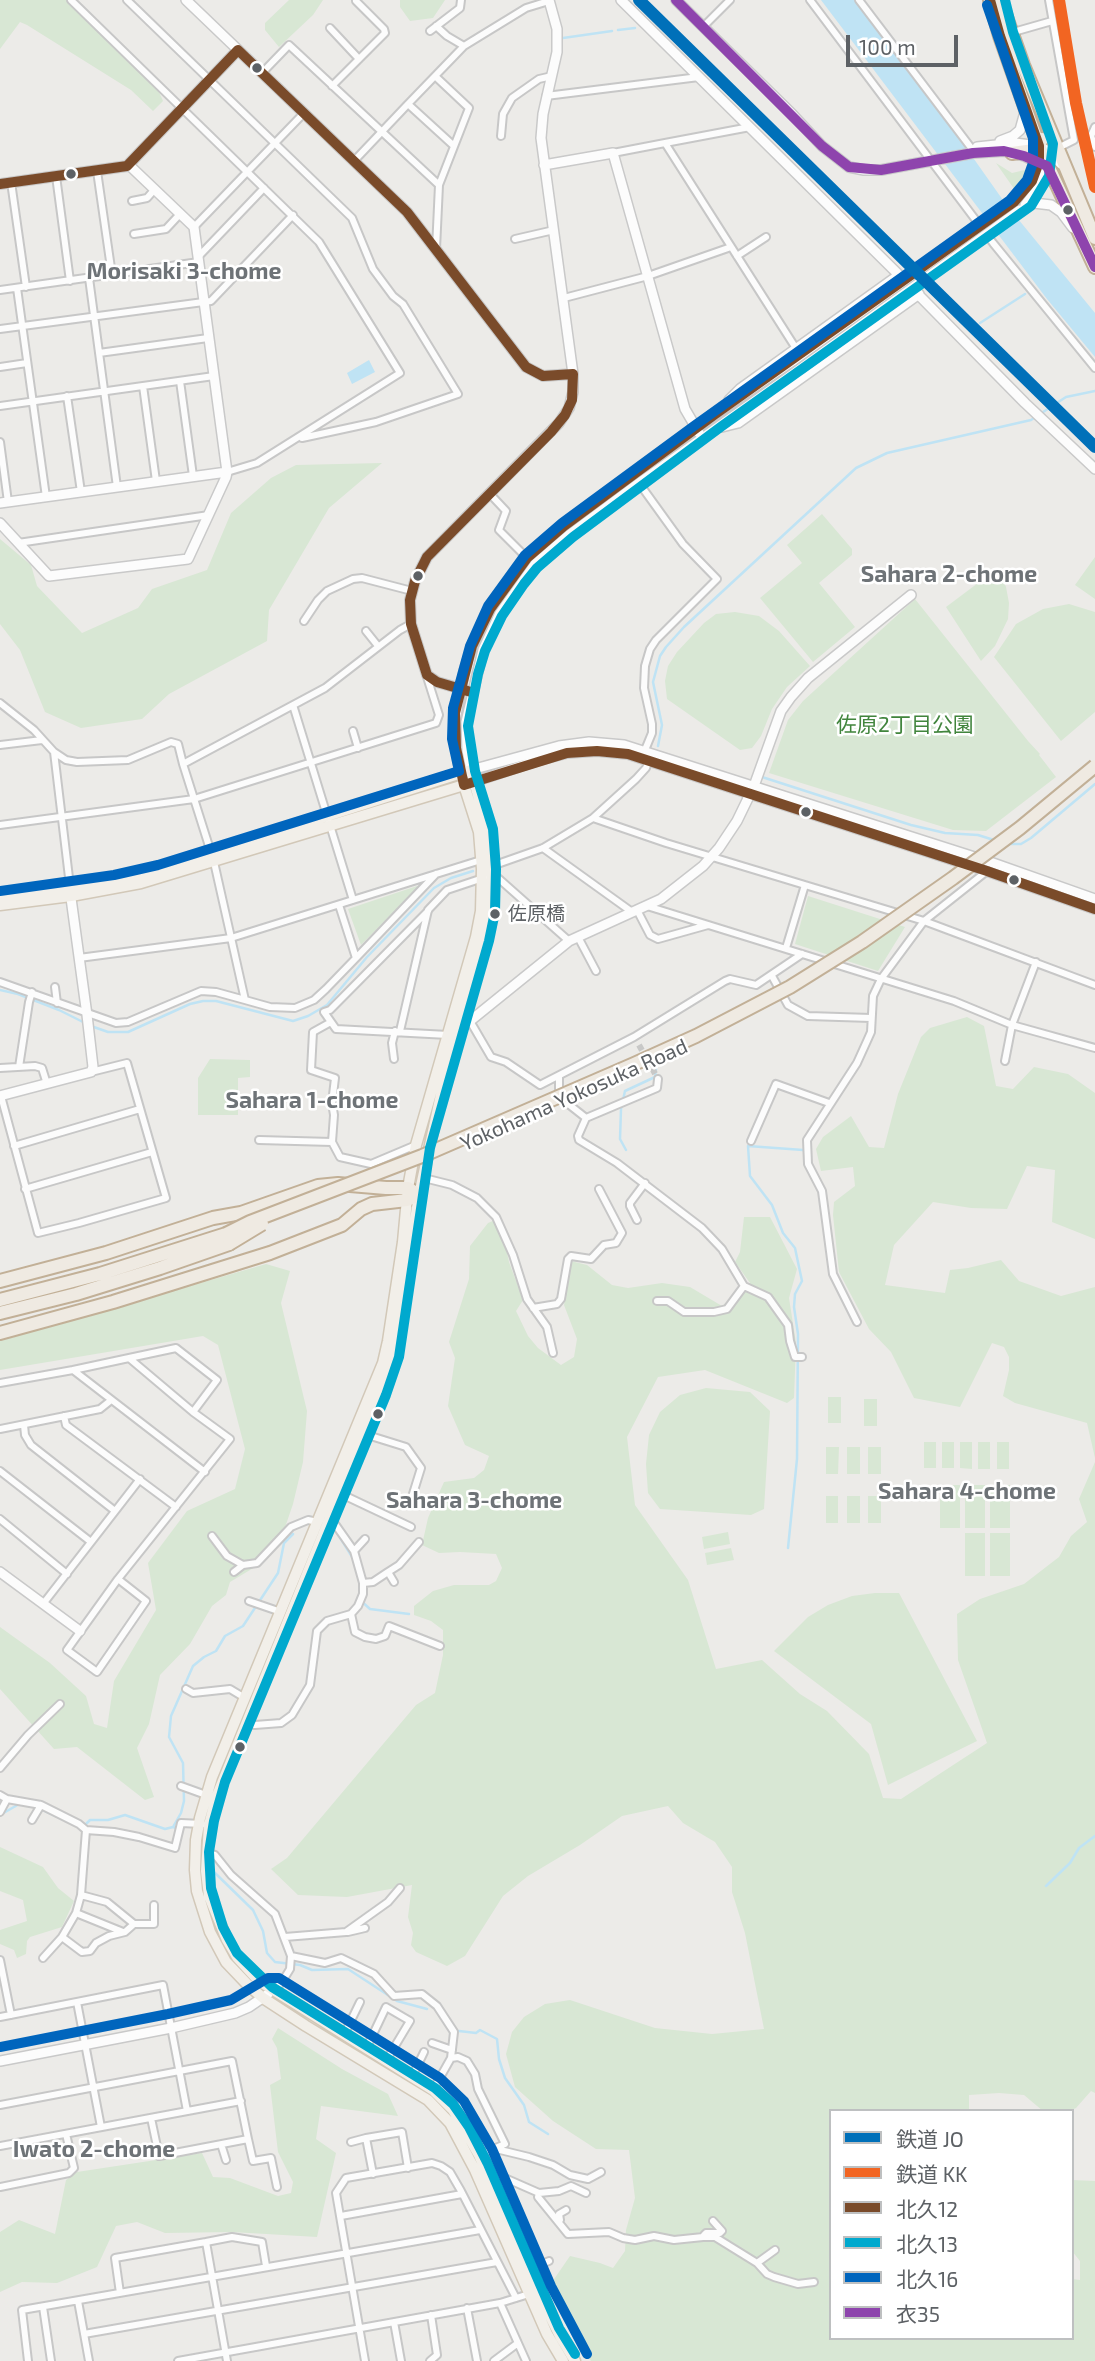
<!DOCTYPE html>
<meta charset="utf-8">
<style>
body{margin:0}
#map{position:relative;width:1095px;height:2361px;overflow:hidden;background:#ecebe8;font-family:"Exo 2","Noto Sans JP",sans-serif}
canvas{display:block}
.legend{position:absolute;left:829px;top:2109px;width:245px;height:231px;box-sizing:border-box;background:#fff;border:2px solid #bec0c1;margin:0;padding:9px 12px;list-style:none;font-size:21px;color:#5d6165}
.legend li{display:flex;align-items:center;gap:14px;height:35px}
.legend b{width:35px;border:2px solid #bec0c1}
.scale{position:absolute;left:846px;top:35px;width:112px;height:32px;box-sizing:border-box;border:4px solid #5d6165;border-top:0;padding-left:9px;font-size:21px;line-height:24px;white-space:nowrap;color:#5d6165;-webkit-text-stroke:5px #fff;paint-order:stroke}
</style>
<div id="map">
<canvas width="1095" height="2361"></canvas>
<ul class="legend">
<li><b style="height:9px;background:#0070b9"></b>鉄道 JO</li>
<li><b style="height:9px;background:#f26522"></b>鉄道 KK</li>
<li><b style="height:9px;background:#7a4b2a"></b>北久12</li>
<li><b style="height:9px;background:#00a9ce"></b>北久13</li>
<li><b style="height:9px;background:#0065bd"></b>北久16</li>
<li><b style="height:9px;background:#8e44ad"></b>衣35</li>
</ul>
<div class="scale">100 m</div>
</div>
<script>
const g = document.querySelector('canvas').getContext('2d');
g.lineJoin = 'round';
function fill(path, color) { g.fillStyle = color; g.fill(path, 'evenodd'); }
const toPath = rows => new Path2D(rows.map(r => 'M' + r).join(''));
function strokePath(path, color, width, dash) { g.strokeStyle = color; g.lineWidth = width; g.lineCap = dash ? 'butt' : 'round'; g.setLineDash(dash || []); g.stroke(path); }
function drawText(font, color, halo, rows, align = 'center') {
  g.font = font + ' "Exo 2","Noto Sans JP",sans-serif'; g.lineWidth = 5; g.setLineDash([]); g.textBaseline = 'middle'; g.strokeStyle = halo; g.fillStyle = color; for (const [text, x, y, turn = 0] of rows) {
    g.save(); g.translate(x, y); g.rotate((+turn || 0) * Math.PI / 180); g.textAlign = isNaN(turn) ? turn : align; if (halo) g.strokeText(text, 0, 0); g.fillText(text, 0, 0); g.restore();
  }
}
fill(toPath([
 [0,0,67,0,159,92,163,101,153,111,131,90,27,25,20,22,0,49],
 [289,0,323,0,313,15,279,47,265,30,265,23],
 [400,0,445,0,433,18,410,21,400,7],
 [996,163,1012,173,1029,169,1029,176,1017,193],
 [382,463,329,508,269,610,267,641,169,694,142,719,81,728,45,712,20,650,0,624,0,539,31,565,37,586,82,633,138,608,152,589,207,570,231,513,271,478,296,465],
 [822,514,852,549,852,555,819,583,855,627,813,662,760,598,802,563,787,545],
 [1095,557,1095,599,1075,585],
 [998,568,1006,587,1009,603,1008,619,995,646,981,661,946,607],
 [915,599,1028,741,1040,754,1039,755,1056,777,986,831,953,830,769,773,788,720,803,701],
 [1069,604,1095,612,1095,712,1061,741,994,657,1016,624,1043,609],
 [735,612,759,616,779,631,810,666,787,687,772,709,761,736,752,748,740,750,667,699,665,681,668,666,677,652,704,623,716,614],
 [420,885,361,945,348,909],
 [808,896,905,927,878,971,795,944],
 [967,1017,984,1026,996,1086,1013,1089,1034,1067,1068,1074,1095,1093,1095,1239,1052,1222,1055,1170,1027,1166,1007,1209,971,1208,933,1202,894,1245,885,1285,945,1293,950,1270,968,1268,1001,1260,1019,1281,1061,1296,1095,1287,1095,1458,1087,1423,1015,1403,1003,1396,1009,1370,1009,1357,1004,1347,992,1343,960,1407,914,1398,891,1352,869,1329,839,1272,833,1215,834,1202,855,1186,853,1167,821,1171,816,1149,823,1137,851,1116,869,1147,884,1148,898,1094,921,1037,930,1028],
 [210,1059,250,1060,250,1077,238,1078,238,1115,198,1115,198,1078],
 [744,1217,770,1217,797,1269,789,1298,796,1343,794,1398,787,1403,705,1370,658,1377,627,1437,635,1505,688,1580,716,1669,762,1660,800,1694,827,1711,869,1754,883,1798,901,1799,987,1743,958,1660,957,1614,980,1599,1024,1584,1059,1557,1071,1536,1087,1522,1079,1499,1095,1462,1095,2093,1091,2091,1076,2108,1069,2111,1043,2111,1024,2095,999,2093,969,2095,969,2111,831,2111,831,2338,1072,2338,1072,2279,1080,2280,1080,2261,1072,2251,1072,2180,1095,2181,1095,2361,591,2361,573,2337,550,2285,570,2256,600,2263,613,2268,625,2251,626,2230,635,2198,629,2150,596,2149,553,2121,515,2087,506,2054,512,2032,524,2017,545,2004,570,2000,655,2028,712,2034,764,2029,745,1933,732,1892,732,1867,715,1842,683,1823,668,1806,622,1816,580,1845,528,1876,503,1896,465,1956,447,1966,416,1952,411,1945,413,1933,408,1917,412,1885,347,1897,298,1895,271,1869,287,1858,416,1705,435,1693,443,1655,443,1630,431,1621,414,1615,414,1606,433,1591,454,1585,489,1585,496,1581,502,1568,496,1554,460,1552,439,1553,422,1545,428,1518,444,1482,474,1478,484,1470,489,1456,465,1445,448,1406,455,1358,449,1342,469,1279,470,1246,488,1223,500,1218,509,1262,523,1300,516,1311,528,1336,538,1348,561,1365,574,1357,577,1339,564,1305,571,1261,587,1265,612,1285,628,1288,662,1283,690,1287,722,1306,750,1283,735,1262,740,1252],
 [266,1264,290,1271,281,1303,307,1411,303,1462,293,1504,279,1545,265,1561,230,1582,226,1595,212,1606,190,1644,160,1675,149,1724,137,1748,154,1797,145,1800,77,1747,54,1749,0,1689,0,1627,50,1663,86,1696,94,1724,107,1728,114,1681,156,1610,148,1563,187,1511,235,1489,245,1449,218,1345,203,1336,0,1370,0,1341],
 [706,1388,750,1392,770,1411,764,1509,751,1515,660,1509,648,1493,646,1464,649,1435,660,1412,680,1395],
 [828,1397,841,1397,841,1423,828,1423],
 [864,1399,877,1399,877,1426,864,1426],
 [924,1442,936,1442,936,1468,924,1468],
 [942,1442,954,1442,954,1468,942,1468],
 [960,1442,972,1442,972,1469,960,1468],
 [978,1442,990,1442,990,1469,978,1469],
 [997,1442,1009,1442,1009,1469,997,1469],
 [826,1447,839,1447,838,1474,826,1474],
 [847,1447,860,1447,860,1474,847,1474],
 [868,1447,881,1447,881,1474,868,1474],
 [940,1485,960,1485,960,1528,940,1528],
 [965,1485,985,1485,985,1528,965,1528],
 [990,1485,1010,1485,1010,1528,990,1528],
 [826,1496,838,1496,838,1523,826,1523],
 [847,1496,860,1496,860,1523,847,1523],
 [868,1496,881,1496,881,1523,868,1523],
 [728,1532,730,1544,704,1549,702,1537],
 [965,1533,985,1533,985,1576,965,1576],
 [990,1533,1010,1533,1010,1576,990,1576],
 [731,1548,734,1560,707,1565,705,1553],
 [875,1593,899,1593,977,1741,888,1785,871,1724,774,1651,808,1617,828,1605,852,1596],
 [0,1847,43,1867,58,1888,74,1901,62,1927,30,1937,27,1941,26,1954,17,1958,14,1950,0,1944,0,1930,27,1921,23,1900,0,1891],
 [278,2028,342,2069,388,2094,398,2116,321,2106,316,2139,336,2153,317,2237,232,2232,165,2233,137,2222,116,2226,97,2267,57,2283,22,2282,0,2292,0,2232,19,2220,55,2234,66,2180,77,2172,202,2153,213,2177,230,2178,278,2196,291,2193,293,2182,278,2152,270,2085,281,2079,277,2048,272,2039]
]), '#d8e7d4');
fill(toPath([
 [821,0,855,0,866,15,938,108,1005,203,1095,313,1095,357,1047,299],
 [369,360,375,372,352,384,347,373]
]), '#bfe3f4');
strokePath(toPath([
 [618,30,635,28],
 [563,38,612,31],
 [980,323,1025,294],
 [658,746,662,725,653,682,660,656,666,647,684,627,856,468,887,453,1031,420,1066,397,1095,391],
 [762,777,911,825,945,833,978,835,997,841],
 [1007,844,1021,844,1031,838,1095,784],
 [0,990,18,994,59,1010,85,1023],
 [91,1026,108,1032,128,1032,190,1004,203,1001,216,1001,293,1021,308,1016,327,1005,367,957,434,888,451,878,473,871],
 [626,1150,620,1139,621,1109,625,1091,655,1077,656,1069],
 [336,1531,354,1560],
 [788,1548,797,1459,798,1334,794,1307,795,1294,802,1281,795,1248,783,1233,772,1205,750,1176,748,1146,803,1150],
 [360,1586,359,1599,370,1609,409,1614],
 [41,1809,79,1827],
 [0,1815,21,1803],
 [84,1826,90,1820,108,1820,125,1815,165,1829,173,1827,176,1828],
 [173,1827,181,1813,184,1801,183,1763,169,1737,171,1716,193,1666,204,1657,216,1651,225,1636,243,1626,278,1573,284,1543,293,1534],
 [214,1872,253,1910,263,1931,267,1953,275,1962,300,1965,312,1970,348,1969,397,2001,427,2009],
 [1046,1886,1070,1863,1079,1848,1095,1836],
 [459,2031,476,2033,480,2030,497,2039,499,2059,505,2078,524,2105,529,2122,548,2134]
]), '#bfe3f4', 2.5);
strokePath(toPath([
 [639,1045,658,1079]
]), '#c8c8c7', 6, [6, 3]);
const street = toPath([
 [71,0,319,242,400,373,257,463,227,472],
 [127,0,352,218,373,269,393,296,403,304,458,394,376,422,302,438],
 [810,0,993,243,1095,368],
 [859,0,975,153],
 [1049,0,1074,140,1058,148],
 [436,26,447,36,464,46],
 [703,27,730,0],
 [330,28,359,59],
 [430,31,460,8,461,0],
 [1010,33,1052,21],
 [262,73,289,45,439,185],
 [435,76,469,108,439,185,436,249],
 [332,86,385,33,384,29,356,1],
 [546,96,699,77],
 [408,104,464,46,526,8,549,1],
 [1095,127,1091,136,1095,147],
 [501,136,503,114,512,98,539,79,552,76],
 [665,143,750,127],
 [613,153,665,143,797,350],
 [354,161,408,104,454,146],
 [97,171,112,275],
 [56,176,70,281],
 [11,182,26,287],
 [132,201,147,198,155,189],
 [194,227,304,113],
 [134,234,166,229,180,214],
 [515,239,554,230],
 [737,256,766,237],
 [198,257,264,188],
 [89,278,117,487],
 [17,288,46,497],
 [0,290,199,262],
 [564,298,648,276,731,247],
 [0,329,211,301,293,215],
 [99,353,208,338],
 [0,367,27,363],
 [180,381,193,476],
 [143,386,156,481],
 [67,396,81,492],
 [0,406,214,376],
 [0,442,8,502],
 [639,483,683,544,717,579,656,640,650,649,645,666,644,688,652,724,652,733,645,750],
 [490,494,506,511,499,530,527,558],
 [18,543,209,515],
 [304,621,318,600,327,591,353,579,362,578,412,591],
 [366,631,378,646],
 [0,703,34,730,54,752,70,886],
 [293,705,353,900],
 [353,731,358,748],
 [0,745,42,740],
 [54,752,66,760,77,762,128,760,171,742,178,744,183,764],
 [593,818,666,843,924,921,1095,985],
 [0,825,194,799,436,723,439,715,427,677],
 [543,848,632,912],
 [489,867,543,848,593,818,636,779,646,768,650,758],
 [339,905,356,958,326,989,314,1000,295,1008,270,1007,245,1000,214,862,183,764,325,688,400,630,411,624],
 [647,906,954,1001,1012,1025,1095,1048],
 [637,910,650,935,658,939,708,925],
 [428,911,330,1010,324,1012,336,1029,448,1035],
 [578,937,596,971],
 [786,948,805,885],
 [79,958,231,938,481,860],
 [356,958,436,874],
 [772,976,788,1005,808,1016,871,1018],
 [0,982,116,1023,128,1022,201,991,216,992,245,1000],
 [55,987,57,1003],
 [470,1021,491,1057,506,1062,540,1085,634,1037,725,981,730,979,756,985,802,954],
 [331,1022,313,1032,311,1070,335,1078,332,1103,334,1115,332,1142,340,1157,371,1164,416,1145],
 [400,1031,428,910,447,890,483,878,498,878,569,941],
 [394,1059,392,1043,395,1031],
 [1005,1061,1012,1025,1036,962],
 [19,1067,29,1002,32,992],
 [0,1068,35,1066,42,1068,47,1084],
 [559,1077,559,1089,567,1103,586,1118],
 [658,1079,657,1088,586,1118,578,1136,579,1140,617,1163,702,1228,722,1249,744,1286],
 [1,1096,38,1233,79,1223,166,1198,127,1063,91,1072],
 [259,1140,332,1142],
 [751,1141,776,1084,829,1103],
 [14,1146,140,1109],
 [424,1178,452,1185,477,1198,496,1217,513,1255,527,1299,547,1327,553,1353],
 [25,1189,152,1152],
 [637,1220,630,1206,630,1203,645,1183],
 [657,1301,668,1301,684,1312,714,1312,727,1309,744,1286,768,1297,788,1325,790,1341,795,1357,802,1357],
 [533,1308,557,1304,561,1299,568,1259,571,1256,591,1259,604,1245,616,1243,622,1233,599,1189],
 [857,1322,833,1274,822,1191,808,1164,807,1140,857,1063,867,1041,871,1032,873,996,881,979,924,921,987,871],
 [73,1370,129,1358],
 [0,1383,73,1370,205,1472],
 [64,1416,66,1425,176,1507],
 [24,1425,25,1435,31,1445,115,1511],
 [0,1429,100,1409,110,1401],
 [361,1433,406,1447,421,1468,412,1497],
 [0,1471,91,1542],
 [339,1493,411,1527],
 [0,1519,67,1574],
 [212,1536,227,1556,243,1565,257,1563,291,1527,308,1520,318,1522],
 [354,1551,365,1539],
 [234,1572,243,1565],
 [388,1572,399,1565,419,1542],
 [118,1579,146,1601,97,1672,67,1650,118,1579,230,1439,193,1412,129,1358,176,1348,217,1380,193,1412],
 [363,1583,373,1582,388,1572,394,1582],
 [249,1601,281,1612],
 [43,1604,140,1479],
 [351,1614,355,1632,365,1637,376,1639,385,1636,389,1626,440,1646],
 [186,1689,193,1693,230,1689,245,1698],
 [246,1723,255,1725,281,1723,292,1715,310,1685,317,1631,327,1621,351,1614,358,1606,363,1594,363,1583,354,1551,330,1517],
 [0,1768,28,1735,60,1704],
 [181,1786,206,1795],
 [0,1795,7,1799,41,1805,79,1824,86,1830,81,1895,76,1913,62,1937,43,1958],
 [0,1812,7,1799],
 [32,1820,41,1805],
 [86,1830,114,1832,139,1837,175,1848,181,1823,202,1824],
 [206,1853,215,1855,231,1875,275,1914,291,1956,290,1969,282,1982,273,1991],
 [81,1895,107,1902,134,1924,154,1924,154,1905],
 [76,1913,123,1932],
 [348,1932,365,1928],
 [62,1937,82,1952,90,1951,96,1943,109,1936,125,1932,134,1924],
 [285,1937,346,1932,388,1902,400,1888],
 [291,1956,325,1963,341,1958,374,1974,394,1996,422,1994,437,2006,454,2032,451,2058],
 [0,1960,11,2015],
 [77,2002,101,2127],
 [0,2017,163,1985,187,2111],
 [344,2035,360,2002],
 [432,2043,452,2050],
 [366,2049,386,2007,410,2021,386,2061],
 [412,2077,424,2052],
 [433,2090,451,2058,458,2057,467,2061,475,2074,478,2089,505,2144,479,2155],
 [0,2105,232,2061,248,2139,159,2156,151,2118],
 [248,2139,253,2161,271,2158,277,2187],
 [351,2142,366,2138],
 [221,2144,226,2160],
 [0,2146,241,2101],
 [496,2149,529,2157,553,2165,570,2175,588,2179,601,2172],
 [373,2174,366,2138,402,2132,408,2168],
 [488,2174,498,2175,539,2193,538,2197,568,2234,609,2232,623,2238,635,2240,654,2236,674,2240,703,2237,715,2237,757,2263,767,2274,774,2277,798,2284,814,2282],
 [0,2187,69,2173,74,2168,66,2134],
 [539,2193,559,2191,571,2186,586,2193],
 [341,2216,462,2194],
 [556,2219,560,2220,559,2214,566,2210],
 [704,2235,706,2233,720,2233,722,2231,713,2221],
 [206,2242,232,2237,262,2242,266,2266],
 [757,2263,775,2250],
 [528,2270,549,2261],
 [120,2293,115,2258,206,2242,227,2361],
 [78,2301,89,2361],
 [500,2303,526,2361],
 [43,2307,51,2361],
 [467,2308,477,2361],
 [394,2322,401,2361],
 [84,2334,497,2262],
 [28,2361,22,2310,480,2230],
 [178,2361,500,2303,529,2294],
 [365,2361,336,2193,346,2178,432,2163,441,2166,450,2172,461,2191,516,2298],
 [430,2361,437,2355,431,2315],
 [494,2361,518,2343]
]);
const secondary = toPath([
 [186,0,407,212,526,367,543,376,573,374],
 [621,0,899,275,1025,403,1095,469],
 [676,0,792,114,822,146,849,167,864,170,881,170,973,153,1004,151,1024,156,1048,168],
 [1000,141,1013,136,1020,130,1025,112],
 [977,147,1015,143,1039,146,1048,151,1061,164],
 [544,165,613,153,685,409,699,433],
 [0,184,127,166,238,50],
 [1014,202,1032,181,1040,156],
 [1025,205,1039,187,1047,163],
 [1025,206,1034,203,1051,205,1061,212,1073,228],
 [794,360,714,415,564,526,527,558,513,576,490,609,472,646,464,671,454,726,458,762,464,785,536,761,567,753,597,751,628,754,987,871,1095,909],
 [800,369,639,483,570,534,535,564,500,613,483,650,466,722,467,750,471,770,559,746,589,742,624,745,990,862,1095,899],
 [729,400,740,389,899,275],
 [722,427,738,423,919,294],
 [0,503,227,472],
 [0,523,49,576,188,559,226,477,227,472,194,227,129,165],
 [465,690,437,682,427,675,411,624,410,600,415,581,427,557,559,423,569,408,573,392,573,374,541,138,543,114,557,52,557,29,549,0],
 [460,1023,470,1021,569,941,661,899,703,866,719,848,737,821,754,786,781,711,791,697,808,678,911,595],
 [0,1096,91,1072,93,1067,87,1015,70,891],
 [0,1572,80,1631],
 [0,2061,171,2028,235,2013,249,2007,268,1994]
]);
const primary = toPath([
 [0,896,106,881,152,872,471,770,488,832,492,877,489,913,483,945,442,1090,419,1195,393,1357,384,1385,216,1798,209,1825,206,1871,209,1896,227,1940,237,1957,259,1981,433,2090,453,2110,479,2155,538,2292,561,2338,575,2361],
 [0,905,71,896,141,883,464,785,479,832,482,869,481,911,476,937,416,1145,408,1188,403,1242,388,1341,383,1363,212,1777,200,1818,196,1840,195,1870,197,1891,210,1932,226,1962,247,1984,263,1998,306,2026,428,2100,450,2123,475,2170,547,2334,563,2361]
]);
const highway = toPath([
 [990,0,1000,36,1039,146,1095,267],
 [1000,0,1023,65,1095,238],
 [1012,153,1034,150,1039,146,1042,139],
 [0,1281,106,1253,213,1218,241,1213,318,1186,338,1184,386,1188,408,1188,419,1195],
 [0,1300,100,1274,226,1234],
 [0,1313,76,1294,160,1268,229,1244],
 [0,1333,113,1302,270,1253,342,1225,361,1209,372,1204,407,1200,419,1195]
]);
strokePath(street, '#c7c7c7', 10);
strokePath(secondary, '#c9c9c9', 12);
strokePath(primary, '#d2c8b8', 13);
strokePath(highway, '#c2b097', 16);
strokePath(street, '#fcfcfc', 6);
strokePath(secondary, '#fcfcfc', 9);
strokePath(primary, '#f2efe9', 10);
strokePath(highway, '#efeae2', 12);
const secondaryBridge = toPath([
 [794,360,1014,202],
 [800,369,1020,210]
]);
const highwayBridge = toPath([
 [226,1234,250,1222,422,1156,634,1064,696,1036,790,987,862,942,953,878,1020,828,1095,766],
 [229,1244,262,1224]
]);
strokePath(secondaryBridge, '#c9c9c9', 12, []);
strokePath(highwayBridge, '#c2b097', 16, []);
strokePath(secondaryBridge, '#fcfcfc', 9);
strokePath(highwayBridge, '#efeae2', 12);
strokePath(toPath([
 [990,0,1000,36,1039,146,1039,162,1032,181,1014,202,714,415,564,526,527,558,490,609,472,646,455,713,456,748,464,785,567,753,597,751,628,754,987,871,1095,909],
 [0,184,127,166,238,50,407,212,526,367,543,376,573,374,572,400,565,415,551,432,427,557,415,581,410,600,411,624,427,675,437,682,471,692]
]), '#7a4b2a', 10);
strokePath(toPath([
 [575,2354,559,2328,488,2164,469,2127,453,2104,435,2088,272,1987,237,1953,223,1927,211,1888,209,1852,214,1821,225,1782,386,1395,399,1357,430,1148,489,941,495,912,496,869,493,829,475,771,468,726,478,674,485,651,502,616,524,584,537,568,573,537,722,426,1031,206,1049,176,1053,144,1013,32,1005,0]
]), '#00a9ce', 10);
strokePath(toPath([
 [0,891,114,875,158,865,459,771,452,739,453,708,470,646,488,606,525,555,562,523,694,426,1010,200,1027,180,1033,163,1033,138,987,5],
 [0,2047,168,2014,231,2000,268,1978,279,1978,440,2078,464,2101,492,2149,551,2286,587,2354]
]), '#0065bd', 10);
strokePath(toPath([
 [676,0,822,146,849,167,881,170,973,153,1004,151,1024,156,1047,166,1095,267]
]), '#8e44ad', 10);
strokePath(toPath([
 [639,0,1095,447]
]), '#0070b9', 12);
strokePath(toPath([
 [1059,0,1076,103,1095,187]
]), '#f26522', 12);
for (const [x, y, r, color] of [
 [257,68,6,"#5d6165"],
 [71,174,6,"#5d6165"],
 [1068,210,6,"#5d6165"],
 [418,576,6,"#5d6165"],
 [806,812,6,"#5d6165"],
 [1014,880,6,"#5d6165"],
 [495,914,6,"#5d6165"],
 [378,1414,6,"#5d6165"],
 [240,1747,6,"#5d6165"]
]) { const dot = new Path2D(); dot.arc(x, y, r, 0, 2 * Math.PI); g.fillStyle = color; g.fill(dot); strokePath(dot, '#fff', 2.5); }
drawText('19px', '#5d6165', '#fff', [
 ["佐原橋",508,914]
], 'left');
drawText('21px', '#41853d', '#fff', [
 ["佐原2丁目公園",905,725]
]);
drawText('21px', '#5d6165', '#fff', [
 ["Yokohama Yokosuka Road",574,1095,-24]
]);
drawText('bold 23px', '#6e7377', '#fff', [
 ["Morisaki 3-chome",184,271],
 ["Sahara 2-chome",949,574],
 ["Sahara 1-chome",312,1100],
 ["Sahara 4-chome",967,1491],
 ["Sahara 3-chome",474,1500],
 ["Iwato 2-chome",94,2149]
]);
</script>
